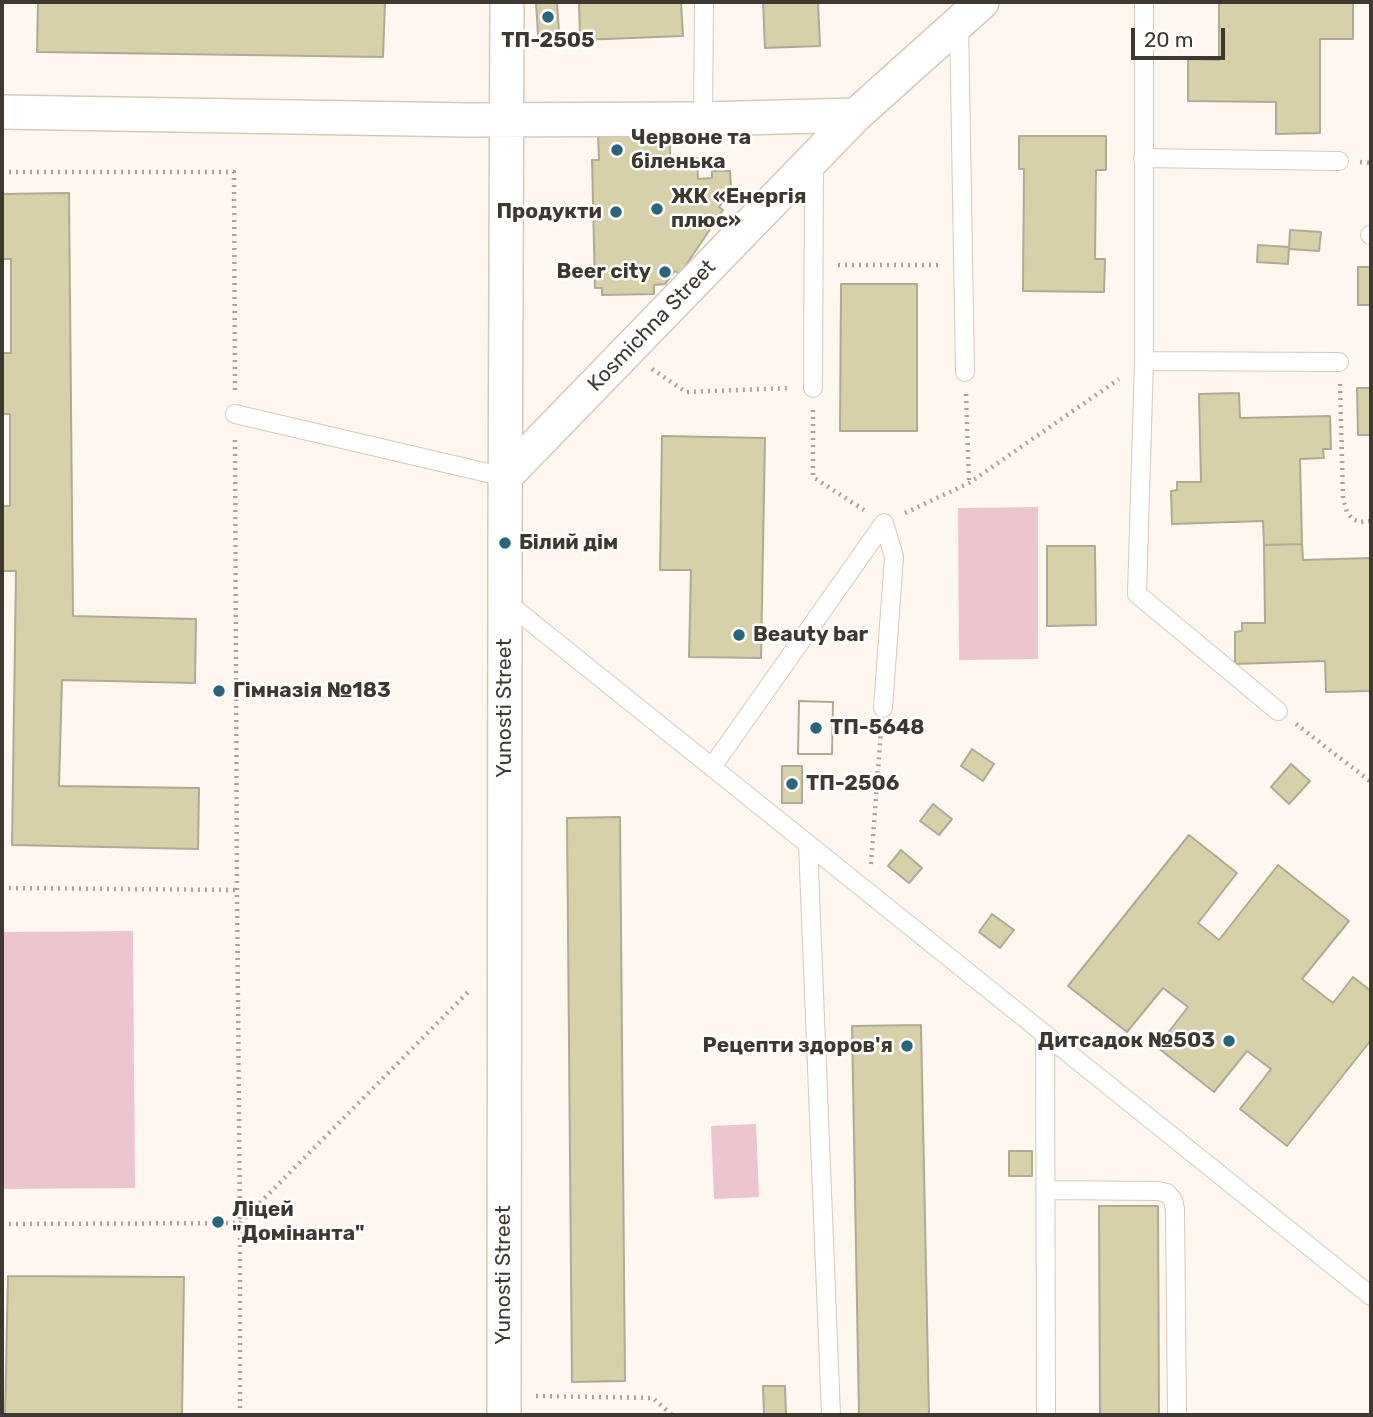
<!DOCTYPE html>
<meta charset="utf-8">
<style>
body{margin:0}
#map{position:relative;width:1373px;height:1417px;overflow:hidden;background:#fef7f0;font-family:Rubik,sans-serif}
canvas{display:block}
.frame{position:absolute;inset:0;border:4px solid #3f3831;pointer-events:none}
.scale{position:absolute;left:1131px;top:28px;width:94px;height:32px;box-sizing:border-box;border:4px solid #3f3831;border-top:0;padding-left:9px;font-size:21px;line-height:24px;white-space:nowrap;color:#3f3831;-webkit-text-stroke:5px #fff;paint-order:stroke}
</style>
<div id="map">
<canvas width="1373" height="1417"></canvas>
<div class="frame"></div>
<div class="scale">20 m</div>
</div>
<script>
const g = document.querySelector('canvas').getContext('2d');
g.lineJoin = 'round';
function fill(path, color) { g.fillStyle = color; g.fill(path, 'evenodd'); }
const toPath = rows => new Path2D(rows.map(r => 'M' + r).join(''));
function strokePath(path, color, width, dash) { g.strokeStyle = color; g.lineWidth = width; g.lineCap = dash ? 'butt' : 'round'; g.setLineDash(dash || []); g.stroke(path); }
function drawText(font, color, halo, rows, align = 'center') {
  g.font = font + ' Rubik,sans-serif'; g.lineWidth = 5; g.setLineDash([]); g.textBaseline = 'middle'; g.strokeStyle = halo; g.fillStyle = color; for (const [text, x, y, turn = 0] of rows) {
    g.save(); g.translate(x, y); g.rotate((+turn || 0) * Math.PI / 180); g.textAlign = isNaN(turn) ? turn : align; if (halo) g.strokeText(text, 0, 0); g.fillText(text, 0, 0); g.restore();
  }
}
fill(toPath([
 [1038,507,1038,659,959,660,958,508],
 [133,931,135,1188,2,1189,2,932],
 [756,1124,759,1197,714,1199,711,1126]
]), '#ecc5cf');
const building = toPath([
 [38,2,385,2,383,57,37,52,38,2],
 [557,2,559,32,538,34,536,3,557,2],
 [579,2,681,2,683,36,580,40,579,2],
 [763,2,818,2,820,46,765,48,763,2],
 [1219,2,1353,2,1353,39,1320,39,1320,133,1276,134,1276,102,1188,101,1188,59,1219,60,1219,2],
 [650,134,650,143,670,142,670,159,697,158,698,179,712,178,712,171,730,171,731,190,719,207,723,210,680,274,675,271,665,284,654,285,654,294,602,295,602,288,595,288,592,160,599,160,598,135,650,134],
 [1019,136,1106,136,1106,170,1096,170,1095,259,1105,259,1104,292,1023,291,1024,169,1019,169,1019,136],
 [69,193,73,616,196,619,195,683,62,680,59,786,199,788,198,849,12,845,16,571,2,571,2,506,10,506,10,414,2,414,2,353,11,353,11,259,2,259,2,194,69,193],
 [1290,230,1321,232,1319,251,1289,249,1290,230],
 [1258,245,1289,247,1288,264,1257,262,1258,245],
 [1358,267,1371,267,1371,305,1358,305,1358,267],
 [841,284,917,284,917,431,840,431,841,284],
 [1357,388,1371,388,1371,435,1358,435,1357,388],
 [1239,393,1240,418,1330,416,1331,449,1323,449,1324,458,1300,459,1302,544,1264,545,1263,521,1172,524,1171,491,1177,490,1177,482,1201,482,1199,394,1239,393],
 [662,436,765,438,761,658,689,657,691,570,660,570,662,436],
 [1302,544,1303,560,1371,558,1371,691,1326,692,1325,661,1235,664,1235,632,1242,631,1242,623,1265,623,1264,545,1302,544],
 [1047,546,1095,546,1096,625,1047,626,1047,546],
 [799,701,833,702,832,754,798,754,799,701],
 [799,701,833,702,832,754,798,754,799,701],
 [972,749,994,764,983,781,961,766,972,749],
 [1291,764,1310,781,1289,804,1271,787,1291,764],
 [782,766,802,766,802,803,782,803,782,766],
 [933,804,952,819,939,835,920,821,933,804],
 [620,817,625,1381,572,1382,567,818,620,817],
 [1189,835,1237,873,1198,923,1219,940,1278,865,1349,921,1302,979,1333,1003,1353,977,1371,991,1371,1040,1287,1146,1240,1109,1271,1069,1247,1051,1214,1092,1157,1047,1188,1007,1163,988,1127,1032,1068,986,1189,835],
 [901,850,922,868,909,883,888,866,901,850],
 [992,914,1014,930,1000,948,979,932,992,914],
 [921,1025,929,1415,859,1415,852,1026,921,1025],
 [1009,1151,1032,1151,1032,1176,1009,1176,1009,1151],
 [1099,1206,1158,1206,1159,1415,1100,1415,1099,1206],
 [8,1276,184,1277,182,1415,5,1415,8,1276],
 [763,1386,785,1386,786,1415,764,1415,763,1386]
]);
fill(building, '#d8d0a8');
strokePath(building, '#aeaa96', 2);
const lane = toPath([
 [1144,2,1144,361,1137,594,1278,711],
 [959,22,965,372],
 [703,119,704,2],
 [1143,158,1339,161],
 [1370,235,1371,235],
 [1144,361,1339,362],
 [813,388,814,160],
 [235,414,505,477],
 [505,601,1371,1296],
 [712,767,884,523,894,557,883,708],
 [808,844,831,1415],
 [1045,1034,1046,1415],
 [1046,1190,1158,1191,1167,1193,1173,1200,1175,1209,1177,1415]
]);
const street = toPath([
 [2,112,469,120,703,119,856,115],
 [505,477,856,115,982,2],
 [504,1415,505,543,507,2]
]);
strokePath(lane, '#d8c7b7', 20);
strokePath(street, '#d8c7b7', 36);
strokePath(toPath([
 [1360,162,1371,163],
 [2,172,234,172,235,392],
 [838,265,941,265],
 [652,369,686,392,791,388],
 [1340,384,1343,498,1347,512,1352,519,1360,522,1371,521],
 [966,394,969,483],
 [813,410,813,477,864,510],
 [235,440,237,890,240,1223,240,1415],
 [905,513,969,483,1119,379],
 [1296,724,1371,782],
 [871,864,881,730],
 [2,888,237,890],
 [2,1224,240,1223,470,990],
 [536,1396,653,1398,672,1415]
]), '#aaa39c', 4.5, [2, 5]);
strokePath(lane, '#fff', 18);
strokePath(street, '#fff', 33);
for (const [x, y, r, color] of [
 [548,17,7,"#29667c"],
 [617,150,7,"#29667c"],
 [657,209,7,"#29667c"],
 [616,212,7,"#29667c"],
 [665,272,7,"#29667c"],
 [505,543,7,"#29667c"],
 [739,635,7,"#29667c"],
 [219,691,7,"#29667c"],
 [816,728,7,"#29667c"],
 [792,784,7,"#29667c"],
 [1229,1041,7,"#29667c"],
 [907,1046,7,"#29667c"],
 [218,1222,7,"#29667c"]
]) { const dot = new Path2D(); dot.arc(x, y, r, 0, 2 * Math.PI); g.fillStyle = color; g.fill(dot); strokePath(dot, '#fff', 2.5); }
drawText('bold 21px', '#3f3831', '#fff', [
 ["ТП-2505",548,41,"center"],
 ["Червоне та",631,138],
 ["біленька",631,162],
 ["ЖК «Енергія",671,197],
 ["плюс»",671,221],
 ["Продукти",602,212,"right"],
 ["Beer city",651,272,"right"],
 ["Білий дім",519,543],
 ["Beauty bar",753,635],
 ["Гімназія №183",233,691],
 ["ТП-5648",830,728],
 ["ТП-2506",806,784],
 ["Дитсадок №503",1215,1041,"right"],
 ["Рецепти здоров'я",893,1046,"right"],
 ["Ліцей",232,1210],
 ["\"Домінанта\"",232,1234]
], 'left');
drawText('21px', '#3f3831', '#fff', [
 ["Kosmichna Street",652,326,-46],
 ["Yunosti Street",505,708,-90],
 ["Yunosti Street",504,1275,-90]
]);
</script>
